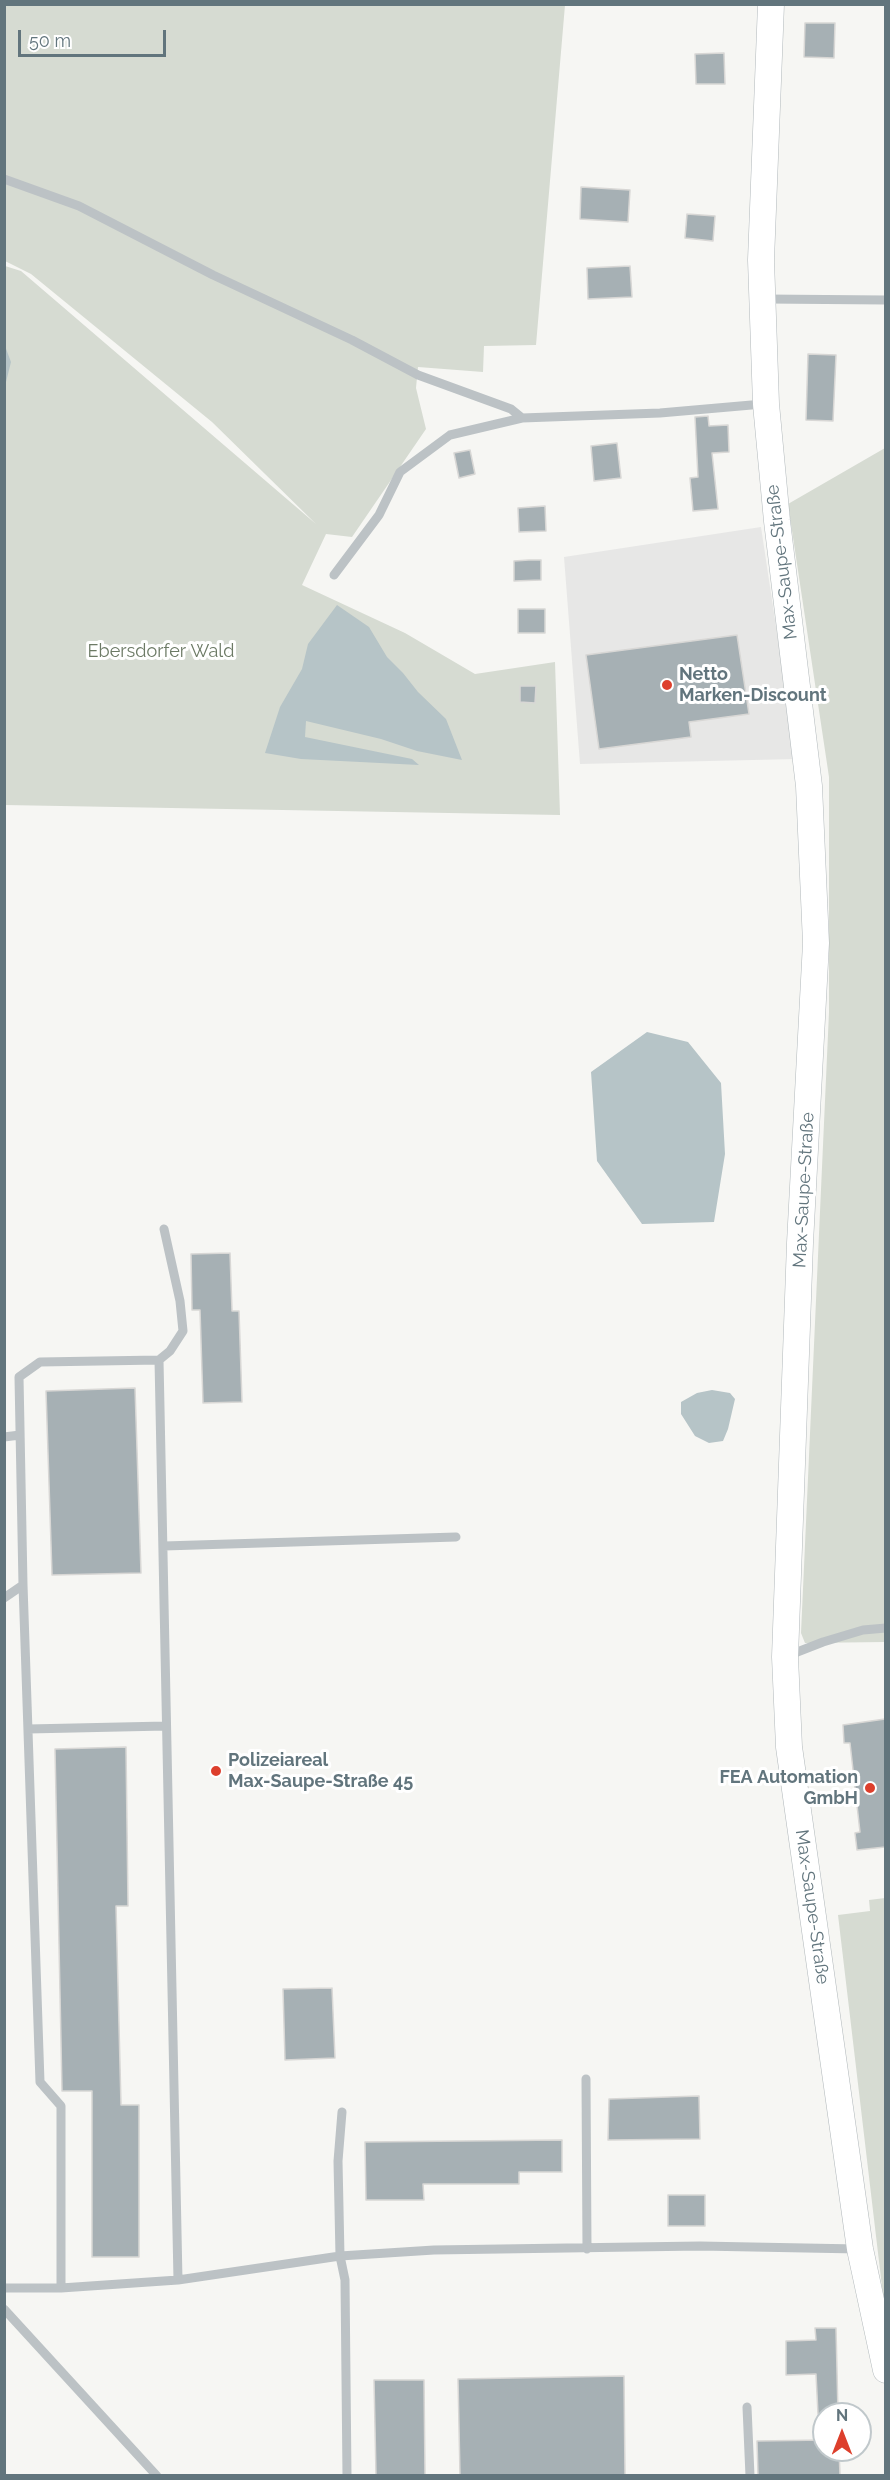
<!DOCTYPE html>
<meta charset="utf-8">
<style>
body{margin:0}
#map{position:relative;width:890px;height:2480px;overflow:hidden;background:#f6f6f3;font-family:Raleway,sans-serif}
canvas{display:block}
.frame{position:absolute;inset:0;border:6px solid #62757d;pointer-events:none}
.north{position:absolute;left:812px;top:2402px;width:60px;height:60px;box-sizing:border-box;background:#fff;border:2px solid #c0c8cb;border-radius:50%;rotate:0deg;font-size:16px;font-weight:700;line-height:24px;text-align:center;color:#62757d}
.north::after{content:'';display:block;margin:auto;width:21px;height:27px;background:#dd3f2c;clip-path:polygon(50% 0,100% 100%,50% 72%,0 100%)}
.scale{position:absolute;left:18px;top:30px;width:148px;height:27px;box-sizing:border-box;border:3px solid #62757d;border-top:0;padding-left:8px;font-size:18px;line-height:21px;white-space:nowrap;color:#62757d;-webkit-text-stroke:4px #fff;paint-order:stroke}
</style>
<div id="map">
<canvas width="890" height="2480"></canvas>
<div class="frame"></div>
<div class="north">N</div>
<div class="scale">50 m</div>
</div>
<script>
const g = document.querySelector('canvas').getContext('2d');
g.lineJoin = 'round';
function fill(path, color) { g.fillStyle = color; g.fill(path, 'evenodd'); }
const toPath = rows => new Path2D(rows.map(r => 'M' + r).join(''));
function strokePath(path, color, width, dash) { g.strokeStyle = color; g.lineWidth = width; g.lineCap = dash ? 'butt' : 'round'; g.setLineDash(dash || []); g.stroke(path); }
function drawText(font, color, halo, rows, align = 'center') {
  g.font = font + ' Raleway,sans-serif'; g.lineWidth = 6; g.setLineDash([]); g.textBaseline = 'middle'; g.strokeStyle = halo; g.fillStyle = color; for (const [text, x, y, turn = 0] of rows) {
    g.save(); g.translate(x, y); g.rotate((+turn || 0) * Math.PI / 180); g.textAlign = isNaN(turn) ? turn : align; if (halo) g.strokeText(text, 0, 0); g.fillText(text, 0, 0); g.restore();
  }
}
fill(toPath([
 [761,527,796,759,580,764,564,557]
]), '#e7e7e6');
fill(toPath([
 [5,5,565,5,536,345,484,346,483,372,418,367,416,388,426,429,352,537,326,534,302,585,405,633,475,674,555,662,560,815,5,805,5,266,21,271,316,524,212,422,31,274,5,261],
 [885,448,885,1642,805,1643,801,1633,829,1012,829,777,788,504],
 [885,1898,885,2312,838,1915,870,1911,869,1900]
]), '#d6dbd2');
fill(toPath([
 [5,346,11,362,5,386,4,386],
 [337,605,369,627,387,657,403,673,418,692,446,719,462,760,417,751,381,739,306,721,305,737,412,759,419,765,301,759,265,753,280,707,302,669,308,644],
 [647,1032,688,1042,721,1083,725,1154,714,1222,642,1224,597,1161,591,1072],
 [712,1390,730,1393,735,1399,728,1429,723,1441,709,1443,695,1436,681,1414,681,1402,697,1393]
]), '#b6c4c7');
const building = toPath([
 [805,23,835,23,834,58,804,57,805,23],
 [724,53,725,84,696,84,695,54,724,53],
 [581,187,630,190,628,222,580,219,581,187],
 [687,214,715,216,713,241,685,238,687,214],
 [630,266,632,297,588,299,587,268,630,266],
 [808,354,836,355,833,421,806,420,808,354],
 [708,416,709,426,728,425,729,452,712,453,718,509,693,511,690,478,698,477,695,417,708,416],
 [617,443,621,478,594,481,591,446,617,443],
 [470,450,475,474,459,478,454,453,470,450],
 [545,506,546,531,519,532,518,508,545,506],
 [529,560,541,560,541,580,514,581,514,561,529,560],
 [518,609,545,609,545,633,518,633,518,609],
 [737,635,749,714,689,722,691,737,599,749,586,655,737,635],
 [520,686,536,686,535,703,520,702,520,686],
 [230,1253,232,1311,239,1311,242,1402,203,1403,200,1310,192,1310,191,1254,230,1253],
 [135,1388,141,1573,52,1575,46,1391,135,1388],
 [885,1719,885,1847,857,1850,855,1833,860,1832,850,1743,844,1743,843,1725,885,1719],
 [126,1747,128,1906,116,1906,121,2105,139,2105,139,2257,92,2257,92,2091,62,2091,55,1749,126,1747],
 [332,1988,335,2058,285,2060,283,1989,332,1988],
 [699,2096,700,2139,608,2140,609,2099,699,2096],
 [562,2140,562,2172,519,2172,519,2184,423,2184,424,2200,366,2200,365,2142,562,2140],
 [668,2195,705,2195,705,2226,668,2226,668,2195],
 [815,2328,836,2328,838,2414,818,2414,816,2374,786,2375,786,2341,816,2340,815,2328],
 [624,2376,625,2475,460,2475,458,2379,624,2376],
 [374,2380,424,2380,425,2475,376,2475,374,2380],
 [824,2440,824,2450,839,2450,840,2475,758,2475,757,2441,824,2440]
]);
fill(building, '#a6b0b4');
strokePath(building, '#d8d7d5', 1.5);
const secondary = toPath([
 [771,4,761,260,766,404,777,521,809,786,816,943,800,1243,785,1657,789,1747,860,2249,886,2370]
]);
strokePath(secondary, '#b1b8bb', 27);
strokePath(toPath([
 [4,179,79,206,213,275,352,340,418,375,511,409,522,418],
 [765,299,886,300],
 [334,575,379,515,400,472,450,435,522,418,660,413,763,404],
 [159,1360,170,1351,183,1331,180,1301,164,1229],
 [4,1437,20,1435],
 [164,1546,456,1537],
 [4,1598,23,1585],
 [787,1656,823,1642,863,1630,886,1628],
 [28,1729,166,1726],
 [586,2079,587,2249],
 [342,2112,338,2161,340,2256,345,2280,347,2476],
 [4,2288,61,2288,178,2280,340,2256,434,2250,700,2246,858,2249],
 [61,2288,61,2106,40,2082,23,1585,19,1377,40,1362,159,1360,178,2280],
 [4,2309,157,2476],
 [747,2407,750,2476]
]), '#bcc2c5', 9);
strokePath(secondary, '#fff', 26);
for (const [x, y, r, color] of [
 [667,685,6,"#dd3f2c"],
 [216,1771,6,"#dd3f2c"],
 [870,1788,6,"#dd3f2c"]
]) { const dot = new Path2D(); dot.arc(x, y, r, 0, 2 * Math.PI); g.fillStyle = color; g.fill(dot); strokePath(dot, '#fff', 2); }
drawText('18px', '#62757d', '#fff', [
 ["Max-Saupe-Straße",782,562,-97],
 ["Max-Saupe-Straße",804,1190,-87],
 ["Max-Saupe-Straße",812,1907,82]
]);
drawText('18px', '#6c7a65', '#fff', [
 ["Ebersdorfer Wald",161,652]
]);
drawText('bold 18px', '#62757d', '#fff', [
 ["Netto",679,675],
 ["Marken-Discount",679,696],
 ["Polizeiareal",228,1761],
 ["Max-Saupe-Straße 45",228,1782],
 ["FEA Automation",858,1778,"right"],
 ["GmbH",858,1799,"right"]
], 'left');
</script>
